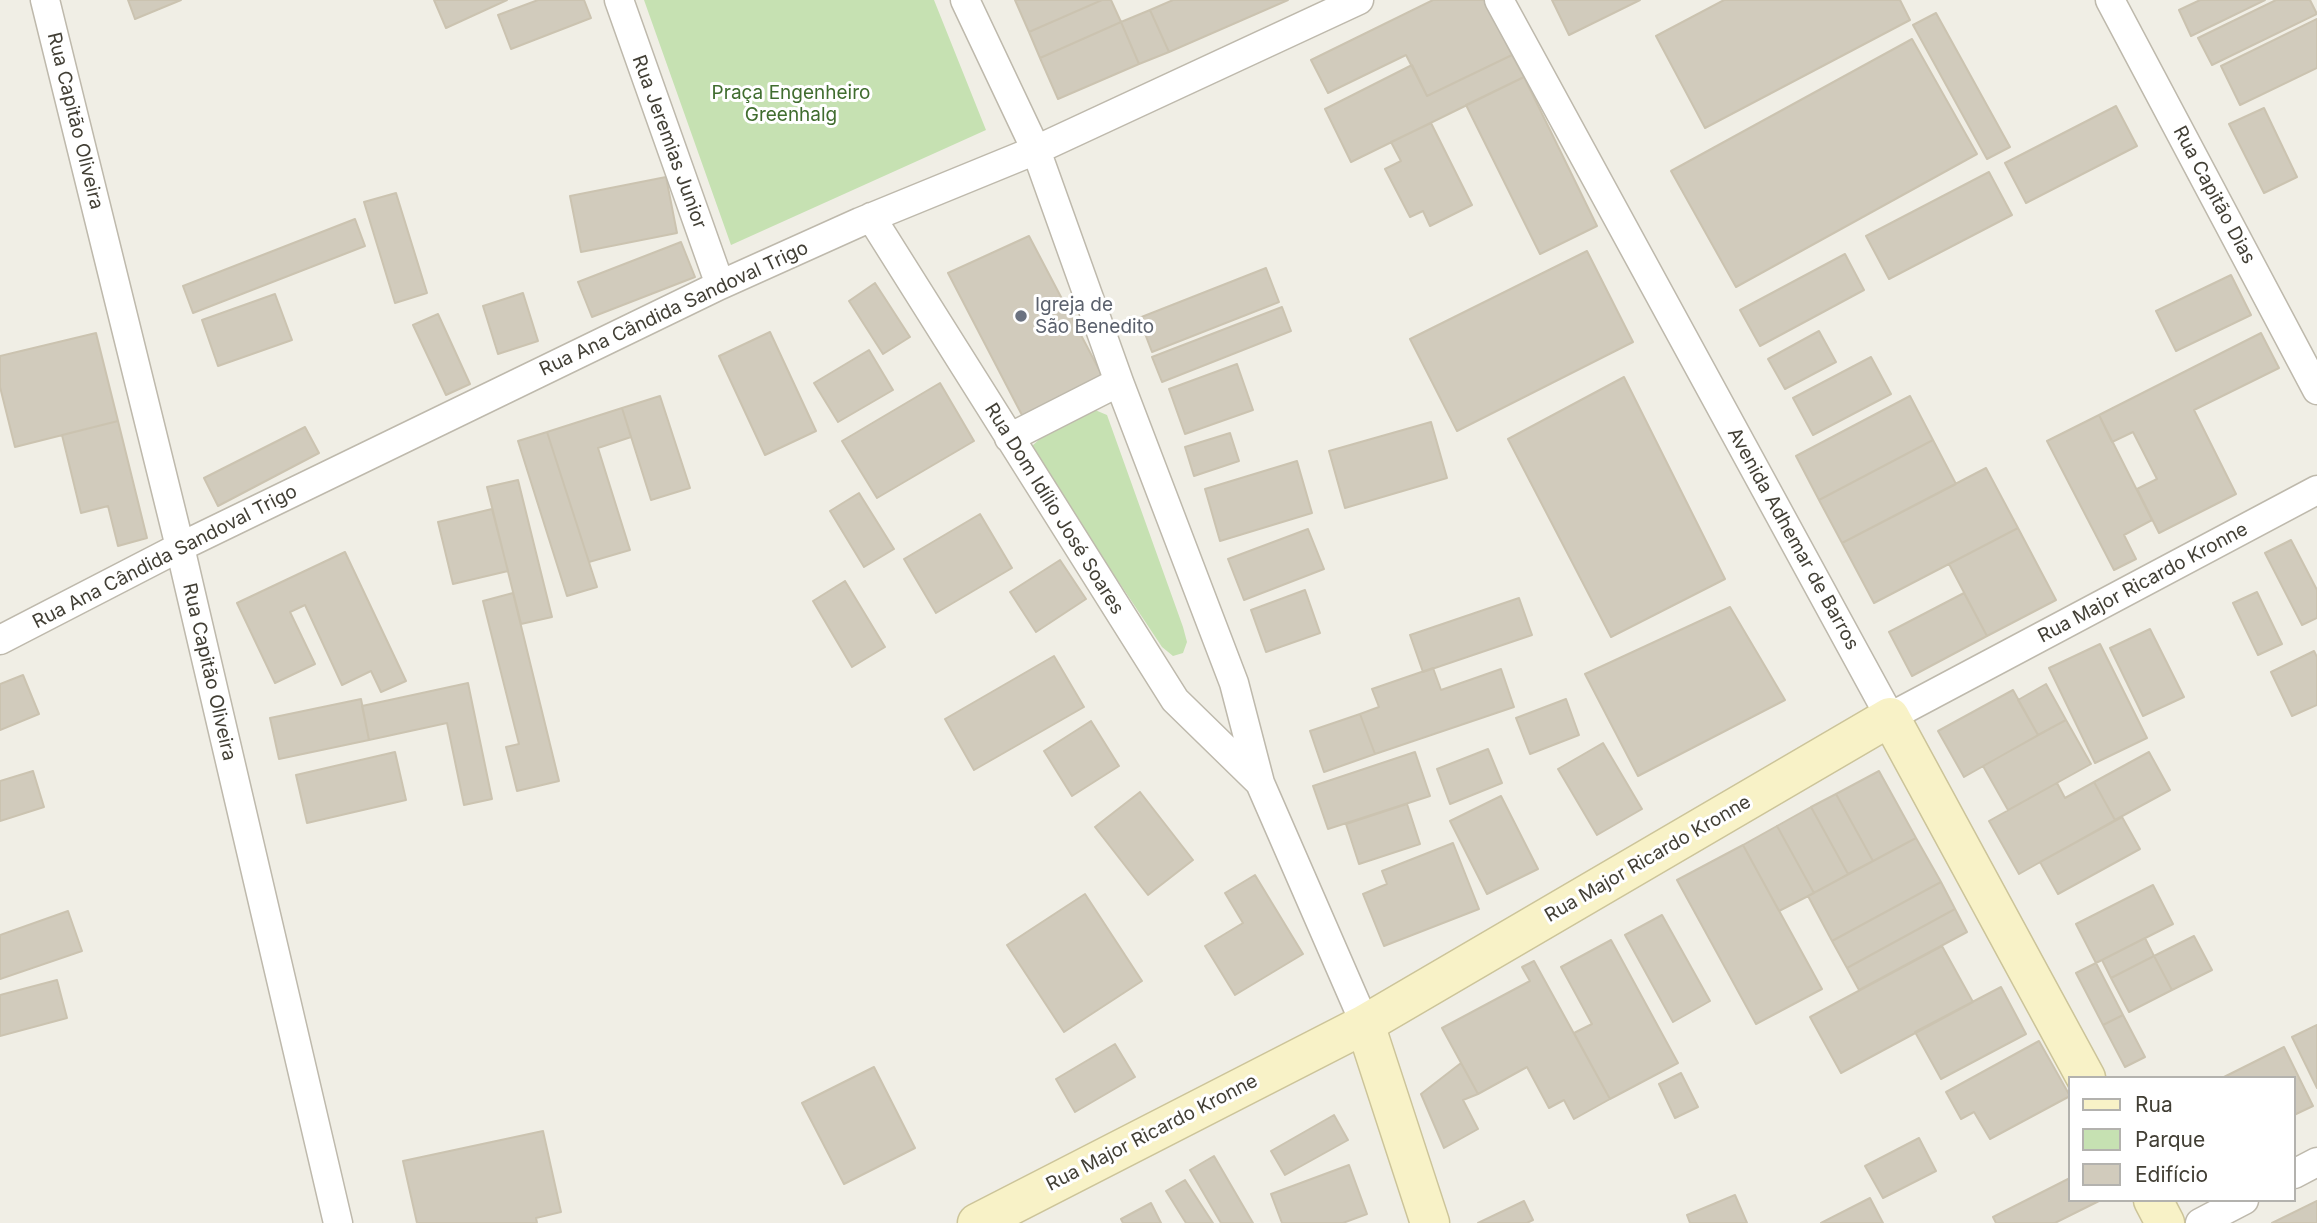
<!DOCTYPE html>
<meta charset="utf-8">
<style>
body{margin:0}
#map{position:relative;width:2317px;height:1223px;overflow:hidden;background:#f0eee5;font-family:Inter,sans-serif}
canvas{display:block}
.legend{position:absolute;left:2068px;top:1076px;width:228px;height:126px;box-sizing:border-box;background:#fff;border:2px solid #b3b2ae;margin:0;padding:9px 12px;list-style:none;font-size:21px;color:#423f35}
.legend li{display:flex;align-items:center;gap:14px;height:35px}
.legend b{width:35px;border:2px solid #b3b2ae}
</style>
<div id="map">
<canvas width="2317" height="1223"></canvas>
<ul class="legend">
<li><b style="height:9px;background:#f8f2c7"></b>Rua</li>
<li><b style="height:19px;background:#c6e1b2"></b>Parque</li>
<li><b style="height:19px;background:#d1cbbc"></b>Edifício</li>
</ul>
</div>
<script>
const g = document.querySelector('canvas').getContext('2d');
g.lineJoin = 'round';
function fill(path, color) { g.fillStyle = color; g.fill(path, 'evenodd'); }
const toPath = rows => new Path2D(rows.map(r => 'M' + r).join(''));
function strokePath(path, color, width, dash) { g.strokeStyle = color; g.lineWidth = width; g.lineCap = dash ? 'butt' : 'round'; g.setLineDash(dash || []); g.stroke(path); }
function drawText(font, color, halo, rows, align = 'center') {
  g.font = font + ' Inter,sans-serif'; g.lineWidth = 6; g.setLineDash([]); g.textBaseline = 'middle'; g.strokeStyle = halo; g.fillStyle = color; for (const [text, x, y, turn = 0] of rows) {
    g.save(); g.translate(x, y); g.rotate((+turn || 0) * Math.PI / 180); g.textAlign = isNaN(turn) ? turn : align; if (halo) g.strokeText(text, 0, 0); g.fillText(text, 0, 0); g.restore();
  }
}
fill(toPath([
 [644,0,934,0,986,130,731,245],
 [1095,410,1107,415,1183,627,1187,642,1183,653,1173,656,1162,647,1037,459,1032,446,1044,435]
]), '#c6e1b2');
const building = toPath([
 [128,0,181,0,135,19,128,0],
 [434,0,507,0,446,28,434,0],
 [538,0,584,0,591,18,511,49,498,15,538,0],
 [1015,0,1102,0,1029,32,1015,0],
 [1102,0,1111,0,1121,22,1040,58,1029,32,1102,0],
 [1173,0,1288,0,1169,52,1150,10,1173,0],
 [1433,0,1485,0,1512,55,1427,96,1406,55,1328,93,1311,60,1433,0],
 [1552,0,1640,0,1569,35,1552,0],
 [1724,0,1900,0,1910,20,1705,128,1656,36,1724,0],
 [2200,0,2265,0,2191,36,2179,10,2200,0],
 [2276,0,2310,0,2317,14,2212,65,2198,38,2276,0],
 [1150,10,1169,52,1139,64,1121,22,1150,10],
 [1936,13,2010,147,1987,159,1913,25,1936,13],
 [2317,19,2317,68,2240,105,2221,66,2317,19],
 [1121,22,1139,64,1058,99,1040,58,1121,22],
 [1912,39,1977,154,1736,287,1671,171,1912,39],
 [1512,55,1524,77,1351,162,1325,109,1412,65,1427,96,1512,55],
 [1524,77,1597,226,1540,254,1466,105,1524,77],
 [2116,106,2137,146,2026,203,2005,163,2116,106],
 [2264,108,2297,177,2264,193,2229,124,2264,108],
 [1431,123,1472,205,1430,226,1423,211,1410,217,1385,169,1401,161,1391,142,1431,123],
 [1989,172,2012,215,1889,279,1866,236,1989,172],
 [666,177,677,233,581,252,570,196,666,177],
 [396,193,427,293,395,303,364,202,396,193],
 [355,219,365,246,193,313,183,286,355,219],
 [1029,236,1104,379,1023,417,948,273,1029,236],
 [681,242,695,277,592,317,578,282,681,242],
 [1587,251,1633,342,1457,431,1410,339,1587,251],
 [1845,254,1864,290,1760,346,1740,310,1845,254],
 [1266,268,1279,302,1152,352,1139,318,1266,268],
 [2231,275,2251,315,2176,351,2156,311,2231,275],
 [875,283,910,337,883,354,849,301,875,283],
 [523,293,538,341,498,354,483,306,523,293],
 [275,294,292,340,218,366,202,320,275,294],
 [1282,307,1291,331,1162,382,1152,357,1282,307],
 [438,314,470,384,446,395,413,325,438,314],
 [1819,331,1836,362,1785,389,1768,359,1819,331],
 [770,332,816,431,765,455,719,356,770,332],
 [96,333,118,421,15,447,0,387,0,356,96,333],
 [2261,333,2279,368,2194,410,2236,494,2159,533,2137,489,2157,479,2133,432,2112,442,2099,415,2261,333],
 [869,350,893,390,838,422,814,383,869,350],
 [1871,357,1891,394,1813,435,1793,398,1871,357],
 [1237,364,1253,410,1185,434,1169,389,1237,364],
 [1624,377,1725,579,1611,637,1508,439,1624,377],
 [940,383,974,441,877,498,842,441,940,383],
 [660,396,690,488,651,500,622,408,660,396],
 [1910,396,1933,440,1819,500,1796,456,1910,396],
 [622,408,631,437,598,448,630,550,589,562,547,432,622,408],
 [2099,415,2152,520,2124,535,2136,559,2114,570,2047,441,2099,415],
 [118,421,147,538,118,546,108,506,81,513,62,435,118,421],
 [1431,422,1447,478,1345,508,1329,451,1431,422],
 [305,427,319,453,218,506,204,478,305,427],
 [547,432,597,587,567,596,518,441,547,432],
 [1230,433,1239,461,1194,476,1185,447,1230,433],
 [1933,440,1956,484,1842,543,1819,500,1933,440],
 [1297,461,1312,513,1220,541,1205,489,1297,461],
 [1986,468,2018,528,1874,603,1842,543,1986,468],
 [518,480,552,617,521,624,487,487,518,480],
 [859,493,894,549,864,567,830,511,859,493],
 [492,509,508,571,453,584,438,522,492,509],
 [980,514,1012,568,936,613,904,559,980,514],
 [2018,528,2056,600,1987,636,1949,564,2018,528],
 [1308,529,1324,569,1244,600,1228,559,1308,529],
 [2291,540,2317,590,2317,618,2302,625,2265,553,2291,540],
 [345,552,406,681,381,692,371,671,342,685,305,605,290,612,315,664,275,683,237,603,345,552],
 [1060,560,1086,599,1036,632,1010,592,1060,560],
 [845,581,885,647,852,667,813,601,845,581],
 [1305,590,1320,633,1266,652,1251,610,1305,590],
 [2257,592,2282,644,2258,655,2233,603,2257,592],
 [513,593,559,781,517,791,506,747,519,744,483,601,513,593],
 [1964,593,1987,636,1912,676,1889,632,1964,593],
 [1519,598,1532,635,1423,672,1410,635,1519,598],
 [1730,607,1785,700,1638,776,1585,674,1730,607],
 [2150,629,2184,697,2143,716,2110,648,2150,629],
 [2100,644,2147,738,2095,763,2049,668,2100,644],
 [2314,651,2317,657,2317,705,2292,716,2271,672,2314,651],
 [1054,656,1084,707,974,770,945,719,1054,656],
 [1433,668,1441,690,1501,669,1514,707,1375,754,1360,714,1379,707,1372,689,1433,668],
 [23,675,39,714,0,730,0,684,23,675],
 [468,683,492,799,464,805,447,723,369,740,362,706,468,683],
 [2046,684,2066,720,2038,735,2018,700,2046,684],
 [2013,690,2038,735,1964,777,1938,731,2013,690],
 [361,699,369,740,279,759,270,718,361,699],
 [1566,699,1579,735,1530,754,1516,718,1566,699],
 [1360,714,1375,754,1324,772,1310,731,1360,714],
 [2066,720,2091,764,2008,810,1983,766,2066,720],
 [1091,721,1119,766,1072,796,1044,751,1091,721],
 [1603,743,1642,809,1597,835,1558,769,1603,743],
 [1488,749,1502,783,1450,804,1437,769,1488,749],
 [395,752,406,800,307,823,296,775,395,752],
 [1415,752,1430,796,1328,829,1313,786,1415,752],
 [2149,752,2170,790,2115,820,2094,782,2149,752],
 [33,771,44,807,0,821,0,781,33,771],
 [1879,771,1916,838,1873,861,1836,794,1879,771],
 [2094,782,2115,820,2019,874,1989,821,2057,783,2065,798,2094,782],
 [1140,792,1193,860,1148,895,1095,827,1140,792],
 [1836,794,1873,861,1848,874,1811,807,1836,794],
 [1501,796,1538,869,1487,894,1450,821,1501,796],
 [1407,804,1420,844,1359,864,1346,824,1407,804],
 [1811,807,1848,874,1814,893,1777,826,1811,807],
 [2122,817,2140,849,2058,894,2040,862,2122,817],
 [1777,826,1814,893,1779,911,1743,845,1777,826],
 [1916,838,1941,882,1832,941,1808,896,1916,838],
 [1453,843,1479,909,1384,946,1363,894,1387,884,1382,871,1453,843],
 [1743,845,1822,989,1756,1024,1677,880,1743,845],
 [1255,875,1303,954,1235,995,1205,946,1243,923,1225,893,1255,875],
 [1941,882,1955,909,1847,968,1832,941,1941,882],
 [2153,885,2173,924,2096,963,2076,924,2153,885],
 [1085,894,1142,981,1064,1032,1007,945,1085,894],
 [1955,909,1967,932,1859,990,1847,968,1955,909],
 [68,911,82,951,0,979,0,935,68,911],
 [1662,915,1710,1001,1673,1022,1625,935,1662,915],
 [2194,936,2212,970,2172,990,2154,956,2194,936],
 [2145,938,2154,956,2111,978,2102,960,2145,938],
 [1611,940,1678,1063,1610,1099,1574,1033,1592,1024,1561,967,1611,940],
 [1942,946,1973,1002,1841,1073,1810,1017,1942,946],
 [2154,956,2172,990,2129,1012,2111,978,2154,956],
 [1534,961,1610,1099,1574,1119,1564,1100,1549,1108,1527,1067,1478,1094,1442,1028,1530,981,1522,967,1534,961],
 [2096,963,2123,1015,2103,1025,2076,973,2096,963],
 [57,980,67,1018,0,1036,0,995,57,980],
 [2001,987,2026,1034,1941,1079,1915,1032,2001,987],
 [2123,1015,2145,1057,2125,1067,2103,1025,2123,1015],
 [2317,1025,2317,1088,2292,1037,2317,1025],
 [2039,1041,2070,1096,1990,1139,1974,1112,1961,1119,1946,1092,2039,1041],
 [1115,1044,1135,1077,1075,1112,1056,1079,1115,1044],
 [2284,1047,2313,1106,2294,1115,2294,1078,2222,1078,2284,1047],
 [1461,1063,1478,1094,1463,1100,1478,1129,1444,1148,1421,1094,1461,1063],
 [874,1067,915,1148,844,1184,802,1103,874,1067],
 [1681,1073,1698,1107,1675,1118,1659,1084,1681,1073],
 [1334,1115,1348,1140,1285,1175,1271,1151,1334,1115],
 [543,1131,561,1212,536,1218,537,1223,417,1223,403,1161,543,1131],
 [1919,1138,1936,1171,1883,1198,1865,1166,1919,1138],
 [1214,1156,1253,1223,1221,1223,1190,1170,1214,1156],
 [1349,1165,1367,1214,1343,1223,1282,1223,1271,1194,1349,1165],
 [2070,1178,2070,1200,2101,1200,2055,1223,1996,1223,1993,1217,2070,1178],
 [1185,1180,1213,1223,1186,1223,1166,1191,1185,1180],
 [1735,1195,1747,1223,1690,1223,1687,1215,1735,1195],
 [1870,1198,1883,1223,1821,1223,1870,1198],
 [1524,1201,1533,1220,1527,1223,1478,1223,1524,1201],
 [2317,1201,2317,1223,2272,1223,2317,1201],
 [1151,1203,1161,1223,1123,1223,1121,1219,1151,1203]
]);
fill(building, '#d1cbbc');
strokePath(building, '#cbc3b0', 2);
const minor = toPath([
 [45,0,180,547,338,1223],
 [619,0,720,285],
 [965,0,1036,150,1119,382,1234,683,1260,783,1365,1024],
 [1499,0,1890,717,2317,490],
 [2110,0,2317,390],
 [871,217,1175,700,1258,781],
 [1009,438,1119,382],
 [0,640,180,547,720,285,860,222,1036,150,1359,0],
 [2294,1174,2317,1162],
 [2200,1223,2244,1200]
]);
const secondary = toPath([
 [1365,1024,1430,1223],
 [2153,1200,2165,1223],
 [977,1223,1365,1024,1890,717,2086,1078]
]);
strokePath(minor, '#beb9ac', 31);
strokePath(secondary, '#ccc499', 41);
strokePath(minor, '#fff', 28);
strokePath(secondary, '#f8f2c7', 38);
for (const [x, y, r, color] of [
 [1021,316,7,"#6b7280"]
]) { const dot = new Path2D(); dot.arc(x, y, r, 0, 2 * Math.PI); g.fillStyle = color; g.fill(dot); strokePath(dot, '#fff', 2.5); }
drawText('19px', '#406d2f', '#fff', [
 ["Praça Engenheiro",791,93],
 ["Greenhalg",791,115]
]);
drawText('19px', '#423f35', '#fff', [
 ["Rua Capitão Oliveira",75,121,76],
 ["Rua Jeremias Junior",669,142,70],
 ["Rua Capitão Dias",2214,195,62],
 ["Rua Ana Cândida Sandoval Trigo",674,309,-25],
 ["Rua Dom Idílio José Soares",1054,509,58],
 ["Avenida Adhemar de Barros",1793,539,61],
 ["Rua Ana Cândida Sandoval Trigo",165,557,-27],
 ["Rua Major Ricardo Kronne",2143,583,-28],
 ["Rua Capitão Oliveira",209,672,77],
 ["Rua Major Ricardo Kronne",1648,859,-30],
 ["Rua Major Ricardo Kronne",1152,1133,-27]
]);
drawText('19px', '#5b616d', '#fff', [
 ["Igreja de",1035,305],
 ["São Benedito",1035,327]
], 'left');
</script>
